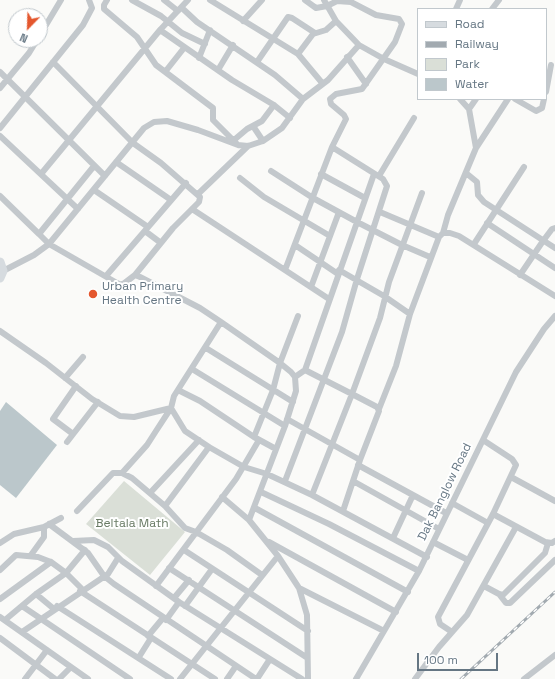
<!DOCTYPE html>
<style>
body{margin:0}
#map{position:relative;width:555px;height:679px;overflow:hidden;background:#fafaf8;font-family:"Space Grotesk",sans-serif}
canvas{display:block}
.legend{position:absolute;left:417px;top:8px;width:130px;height:92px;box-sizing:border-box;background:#fff;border:1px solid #c1c8cd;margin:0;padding:5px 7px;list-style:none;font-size:12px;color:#657683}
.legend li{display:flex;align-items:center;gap:8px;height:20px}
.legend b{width:20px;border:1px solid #c1c8cd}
.north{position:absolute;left:8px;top:8px;width:40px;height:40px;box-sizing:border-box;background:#fff;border:1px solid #c1c8cd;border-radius:50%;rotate:203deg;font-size:11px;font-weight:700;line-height:16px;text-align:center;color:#657683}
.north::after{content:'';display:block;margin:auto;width:14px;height:18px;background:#e4572e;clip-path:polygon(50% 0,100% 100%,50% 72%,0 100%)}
.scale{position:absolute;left:417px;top:653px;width:81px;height:18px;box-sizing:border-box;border:2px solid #657683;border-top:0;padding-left:5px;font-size:12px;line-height:14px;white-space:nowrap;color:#657683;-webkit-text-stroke:3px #fff;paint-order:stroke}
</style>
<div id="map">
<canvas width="555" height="679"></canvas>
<ul class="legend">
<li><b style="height:5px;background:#d6dbdf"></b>Road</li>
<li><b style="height:5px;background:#a2aab0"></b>Railway</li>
<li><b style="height:11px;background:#dadfd7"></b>Park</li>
<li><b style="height:11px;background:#bbc7cb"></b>Water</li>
</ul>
<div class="north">N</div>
<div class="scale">100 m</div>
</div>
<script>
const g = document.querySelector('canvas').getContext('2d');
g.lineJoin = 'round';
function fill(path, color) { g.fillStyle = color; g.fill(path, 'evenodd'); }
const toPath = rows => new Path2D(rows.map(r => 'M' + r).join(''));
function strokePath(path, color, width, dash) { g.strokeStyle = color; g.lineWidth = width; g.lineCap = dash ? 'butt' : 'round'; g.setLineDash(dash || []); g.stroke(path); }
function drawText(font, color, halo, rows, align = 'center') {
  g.font = font + ' "Space Grotesk",sans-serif'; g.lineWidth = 4; g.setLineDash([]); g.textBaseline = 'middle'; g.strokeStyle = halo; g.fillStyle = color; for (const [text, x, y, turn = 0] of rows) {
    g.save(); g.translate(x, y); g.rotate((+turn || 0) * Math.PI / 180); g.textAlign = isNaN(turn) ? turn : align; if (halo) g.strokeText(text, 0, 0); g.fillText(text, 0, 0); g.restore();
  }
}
fill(toPath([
 [124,481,185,532,150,575,86,524]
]), '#dadfd7');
fill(toPath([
 [6,402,57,445,16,498,0,485,0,411]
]), '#bbc7cb');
strokePath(toPath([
 [107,0,104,5,104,9,137,37,156,65,213,108,213,120,238,145],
 [132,0,161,16,182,33,205,44],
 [164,0,178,11],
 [210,0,298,54,323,84],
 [324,0,336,21,359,45,384,59,418,74],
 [182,8,197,22,275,75,303,99],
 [456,9,460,0],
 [492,9,499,0],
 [243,21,262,0],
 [160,30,232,80,274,105,290,118],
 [40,35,61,0],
 [298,54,313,34,326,30,336,21],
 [347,57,366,84],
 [199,58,210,30],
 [53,62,133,143,161,163,200,197,199,202,173,228,135,275],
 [257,62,288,17,292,18,315,33],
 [218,70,233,45],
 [0,72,105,176],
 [165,72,184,48],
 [0,88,29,53,37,40],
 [546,92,551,65],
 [460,99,469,109,476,148],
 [515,99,536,111,542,108,544,99],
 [469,109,476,99],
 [253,126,263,141],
 [0,128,83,25,92,8,89,0],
 [0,136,78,209],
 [234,140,247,129,262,121,274,105],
 [116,162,171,200],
 [94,166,39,234,49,244,144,128,154,122,167,121,198,130,238,145,248,146,263,141,282,128,303,99,328,80,359,45],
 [271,171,313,198,357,222,402,245,430,257],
 [466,173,477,182,478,195,484,202,555,248],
 [41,174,160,30,188,0],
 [321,174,365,198],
 [379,176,414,118],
 [240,178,264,197,330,236],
 [94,190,148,227],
 [198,194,248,146],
 [0,196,39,234],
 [192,209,329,299],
 [380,212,439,237,443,233,450,233,459,236,555,296],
 [487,223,555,268],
 [145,231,161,243],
 [443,233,448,215,476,148,508,99],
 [474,244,524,167],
 [295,245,338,274],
 [285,270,332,147,346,119,344,115,331,104,330,99,336,94,362,89,395,42,402,24,399,19,376,15,351,2,337,1,327,6,316,8,305,0],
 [339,270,384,296,410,314],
 [3,271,34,255,49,244,117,283,122,285,135,275,140,277,200,308,221,322,280,363,273,390,254,437],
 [520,275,543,241,552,229,555,228],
 [106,276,186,183],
 [311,287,339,212],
 [298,316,280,363,291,372,295,377,296,391,285,426,249,520,278,556,299,588,307,615,308,679],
 [0,331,46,363,92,399,120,416,134,417,171,408,185,431,209,447,244,467,267,474,312,495,427,557],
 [206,348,293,402],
 [192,369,285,426],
 [305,370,352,394,380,318,389,282,422,193],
 [295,377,305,370,374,174],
 [65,378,83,357],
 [178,390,200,401,254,437,276,449],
 [379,409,396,366,410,314,439,237],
 [287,419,360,460],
 [73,434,53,419,76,386],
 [67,442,98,402],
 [358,465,446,513],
 [122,473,147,445,156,431,171,408,174,396,221,322],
 [511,477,555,501],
 [285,481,342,332,357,279,387,186,383,179,332,147],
 [353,481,439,529],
 [261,492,329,524,419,571],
 [150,493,199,440],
 [312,495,352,394,377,407,379,411,360,460,343,511],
 [222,497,249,520],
 [452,503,488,523],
 [165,506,209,447],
 [255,508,408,592],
 [77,511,113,473,122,473,132,478,165,506,185,528,196,532,227,550,262,575],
 [493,514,545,542,552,543,555,541],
 [49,524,88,553,104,576,114,584,256,679],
 [393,538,413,495],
 [73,541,94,540,108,547,122,561,179,602,302,679],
 [269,542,396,612],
 [433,542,468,560],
 [0,543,14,534,44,527,61,518],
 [184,550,308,631],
 [31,555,44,537,44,527],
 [169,568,306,657],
 [0,570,16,555,38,557,51,562,66,573,82,589],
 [156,586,236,479,259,440],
 [484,586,499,594,503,595,545,553,548,543],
 [299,588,384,631],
 [80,591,215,679],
 [36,594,54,609],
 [499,594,506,603,510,603,555,560],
 [174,598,189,580],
 [0,599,51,562],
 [22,606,130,679],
 [57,606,171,679],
 [185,606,212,569],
 [0,617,88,679],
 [5,620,36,594,66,573,85,550],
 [166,620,179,602],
 [22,632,108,574,118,558],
 [452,632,440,624,438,617,493,514,516,465,512,459,483,440],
 [148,636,163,618],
 [0,638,55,679],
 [139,657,151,638],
 [25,679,47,650],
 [59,679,71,667],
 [180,679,278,556],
 [227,679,236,666],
 [257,679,270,659],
 [356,679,419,571,516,372,544,329,555,316],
 [415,679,439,647,467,615,516,527],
 [524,679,555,655]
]), '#c3c8cc', 6);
strokePath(toPath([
 [0,262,3,271,0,278]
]), '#d6dbdf', 9);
const rail = toPath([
 [461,679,555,592]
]);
strokePath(rail, '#a2aab0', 3);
strokePath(rail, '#fff', 1.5, [4.5]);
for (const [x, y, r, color] of [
 [93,294,5,"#e4572e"]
]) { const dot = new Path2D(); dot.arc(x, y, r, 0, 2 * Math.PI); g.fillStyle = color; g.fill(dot); strokePath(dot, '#fff', 1.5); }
drawText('12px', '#657683', '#fff', [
 ["Urban Primary",102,287],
 ["Health Centre",102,301]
], 'left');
drawText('12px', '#657683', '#fff', [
 ["Dak Banglow Road",445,492,-64]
]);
drawText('12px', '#687a64', '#fff', [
 ["Beltala Math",132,524]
]);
</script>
